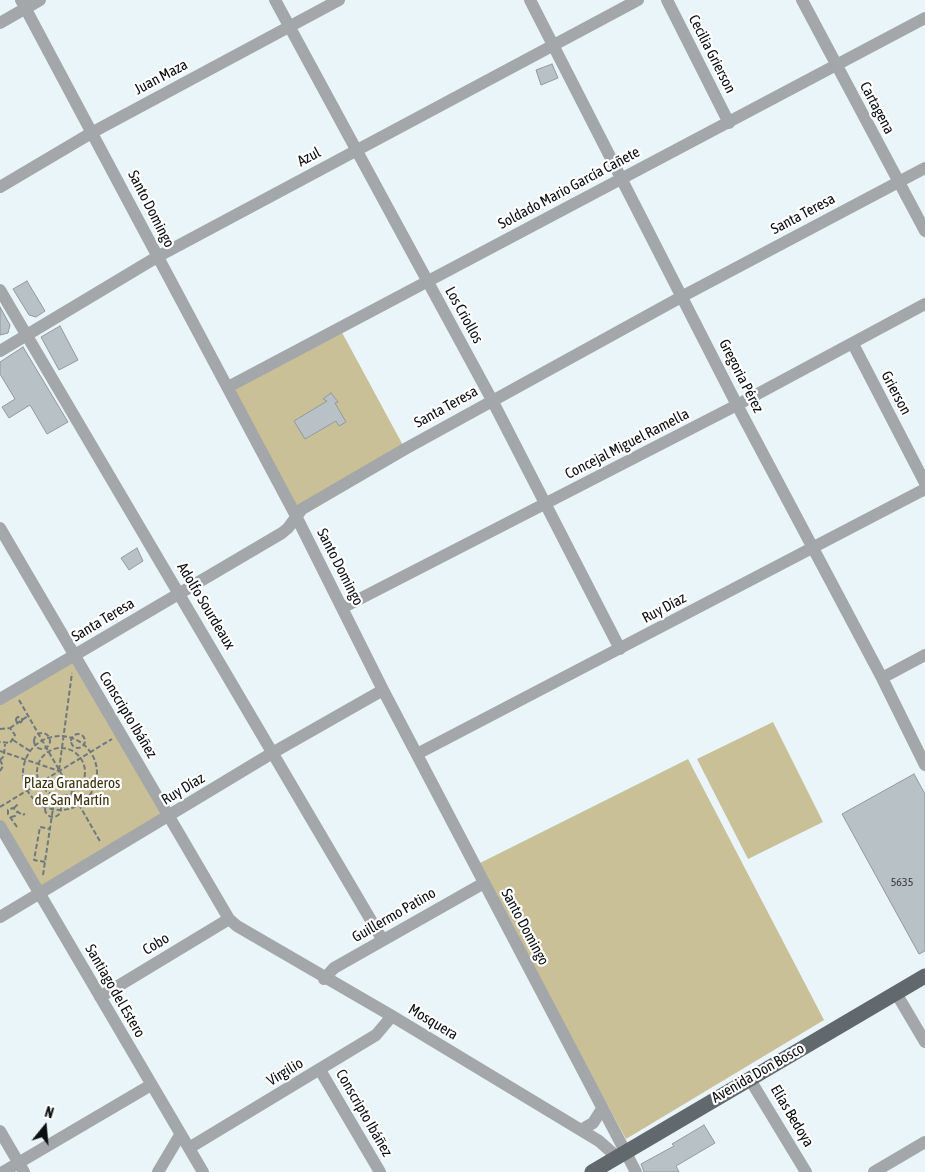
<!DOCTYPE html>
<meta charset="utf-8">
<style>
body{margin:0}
#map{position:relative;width:925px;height:1172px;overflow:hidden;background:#eaf5fa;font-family:"Asap Condensed",sans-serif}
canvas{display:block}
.north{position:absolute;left:20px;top:1102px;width:50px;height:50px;-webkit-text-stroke:4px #fff;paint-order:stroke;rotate:17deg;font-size:14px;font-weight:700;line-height:20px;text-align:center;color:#0c0f11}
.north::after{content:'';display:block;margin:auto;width:18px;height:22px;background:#0c0f11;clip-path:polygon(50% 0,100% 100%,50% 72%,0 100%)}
</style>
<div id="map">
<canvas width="925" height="1172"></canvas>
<div class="north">N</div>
</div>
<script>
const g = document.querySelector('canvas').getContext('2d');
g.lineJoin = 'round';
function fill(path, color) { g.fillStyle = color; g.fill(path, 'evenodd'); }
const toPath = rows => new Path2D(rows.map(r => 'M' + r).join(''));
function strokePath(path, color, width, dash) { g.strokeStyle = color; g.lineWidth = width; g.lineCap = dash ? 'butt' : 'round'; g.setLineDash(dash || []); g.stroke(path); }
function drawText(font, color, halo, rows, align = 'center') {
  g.font = font + ' "Asap Condensed",sans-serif'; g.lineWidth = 4.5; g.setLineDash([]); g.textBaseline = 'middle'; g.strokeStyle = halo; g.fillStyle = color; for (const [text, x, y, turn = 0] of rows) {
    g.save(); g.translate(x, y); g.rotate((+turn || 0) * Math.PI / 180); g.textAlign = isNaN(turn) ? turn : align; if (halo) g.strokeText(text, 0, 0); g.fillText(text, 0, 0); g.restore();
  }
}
fill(toPath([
 [339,327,405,449,296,516,228,387],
 [74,656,169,816,39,893,0,826,0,699],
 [773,722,823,822,748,859,697,759],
 [688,759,824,1020,626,1139,476,865]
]), '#c9c098');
const building = toPath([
 [552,64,558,78,541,85,536,70,552,64],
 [27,281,45,311,36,317,29,315,13,289,27,281],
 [0,307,10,325,8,333,0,335,0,307],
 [60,326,78,360,59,370,41,337,60,326],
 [23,347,68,422,47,434,30,405,9,418,2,407,15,399,0,374,0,362,23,347],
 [331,393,338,402,335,403,346,422,339,426,336,421,305,439,294,421,327,401,323,399,331,393],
 [137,548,143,561,129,570,121,558,137,548],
 [914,774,925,794,925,951,919,954,842,814,914,774],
 [704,1125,715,1143,676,1166,679,1172,644,1172,641,1164,674,1146,672,1144,704,1125]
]);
fill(building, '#b7c1c6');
strokePath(building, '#919a9f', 1);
strokePath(toPath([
 [19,700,101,843],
 '16 720a3 3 0 1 1 6 0a3 3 0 1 1-6 0Z',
 [10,728,28,716],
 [0,729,10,728,15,735,10,743,0,742],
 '34 741a8 8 0 1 1 16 0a8 8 0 1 1-16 0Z',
 '71 741a7 7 0 1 1 14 0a7 7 0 1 1-14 0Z',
 '23 773a37 37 0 1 1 74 0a37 37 0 1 1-74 0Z',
 [13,740,30,751],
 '37 772a24 24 0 1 1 48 0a24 24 0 1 1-48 0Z',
 [0,751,59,771],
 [0,760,4,756,5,744],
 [0,760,3,766,0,771],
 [59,770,72,673],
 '45 809a8 8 0 1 1 16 0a8 8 0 1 1-16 0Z',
 [0,807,112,739],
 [14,808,18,804],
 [11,817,15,816,17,812],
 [17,827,8,814,8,810,13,808,22,815,25,814],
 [45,862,34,860,40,827,50,829],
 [43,875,55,795]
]), '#71787b', 2, [5, 2.5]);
strokePath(toPath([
 [21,0,296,516,383,690,636,1172],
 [275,0,492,400,620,649],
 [530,0,737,405,882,678,925,765],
 [667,0,729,123],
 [802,0,925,231],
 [0,23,40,0],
 [0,187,93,132,339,0],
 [0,290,382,939],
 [853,344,925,483],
 [0,351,157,257,638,0],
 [228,387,925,18],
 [0,528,229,919,237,926,392,1016,599,1141,617,1157],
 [342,608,737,405,925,304],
 [882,678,925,655],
 [0,699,282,533,288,528,302,509,405,449,683,296,925,168],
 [417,754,925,489],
 [0,826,203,1172],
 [0,917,274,752,383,690],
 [324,979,334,968,484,883],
 [896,993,925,1042],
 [100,997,229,919],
 [320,1070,380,1172],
 [749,1078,806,1172],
 [581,1130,593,1123,602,1109],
 [0,1131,24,1172],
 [189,1148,376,1035,392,1016],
 [3,1172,151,1085],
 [158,1172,180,1135],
 [874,1172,925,1142]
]), '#a3a7a9', 12);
strokePath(toPath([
 [592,1172,925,976]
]), '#61696d', 15);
drawText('12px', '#373c3e', null, [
 ["5635",902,882]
]);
drawText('15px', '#0c0f11', '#fff', [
 ["Cecilia Grierson",712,54,63],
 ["Juan Maza",161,77,-28],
 ["Cartagena",877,108,62],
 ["Azul",309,157,-28],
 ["Soldado Mario García Cañete",569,188,-28],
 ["Santo Domingo",151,209,63],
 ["Santa Teresa",803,214,-28],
 ["Los Criollos",464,315,61],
 ["Gregoria Pérez",741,376,63],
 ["Grierson",896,393,62],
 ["Santa Teresa",446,407,-29],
 ["Concejal Miguel Ramella",627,444,-27],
 ["Santo Domingo",340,567,63],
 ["Adolfo Sourdeaux",206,606,59],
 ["Ruy Díaz",664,608,-28],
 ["Santa Teresa",103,620,-31],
 ["Conscripto Ibáñez",128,715,59],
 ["Ruy Díaz",183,789,-31],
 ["Guillermo Patino",394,915,-30],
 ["Santo Domingo",525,927,62],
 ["Cobo",156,944,-31],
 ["Santiago del Estero",115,991,60],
 ["Mosquera",433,1022,31],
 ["Virgilio",285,1072,-31],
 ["Avenida Don Bosco",758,1073,-30],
 ["Conscripto Ibáñez",364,1113,60],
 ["Elías Bedoya",792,1116,59]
]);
drawText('15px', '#3a320e', '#fff', [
 ["Plaza Granaderos",72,783],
 ["de San Martín",72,800]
]);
</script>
